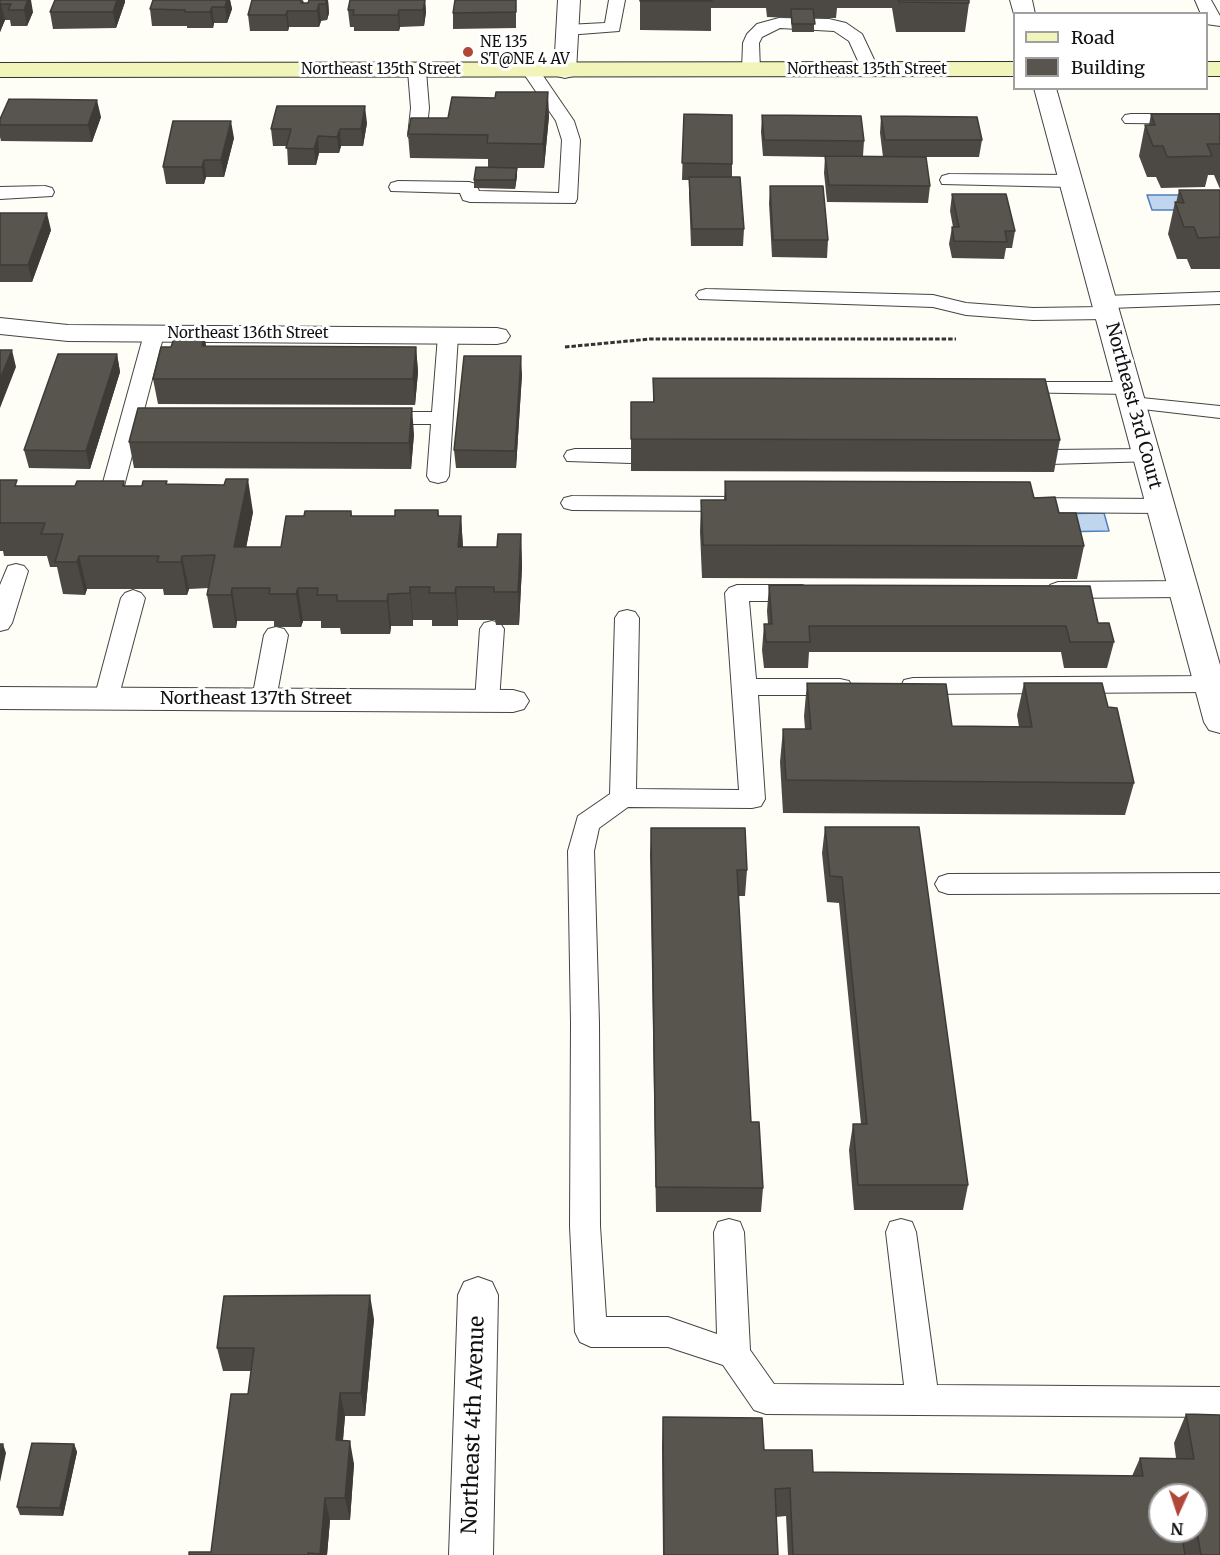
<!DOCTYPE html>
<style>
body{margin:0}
#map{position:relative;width:1220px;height:1555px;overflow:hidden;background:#fefef6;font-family:Merriweather,serif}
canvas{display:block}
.legend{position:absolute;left:1013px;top:12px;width:195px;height:78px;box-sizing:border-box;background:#fff;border:2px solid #a0a0a0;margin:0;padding:8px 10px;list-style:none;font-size:18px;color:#111}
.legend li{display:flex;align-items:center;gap:12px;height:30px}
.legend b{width:30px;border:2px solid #a0a0a0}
.north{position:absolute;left:1148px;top:1483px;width:60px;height:60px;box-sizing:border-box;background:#fff;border:2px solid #a0a0a0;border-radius:50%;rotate:183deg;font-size:16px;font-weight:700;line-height:24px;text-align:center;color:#111}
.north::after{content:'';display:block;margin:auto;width:21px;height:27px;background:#b04839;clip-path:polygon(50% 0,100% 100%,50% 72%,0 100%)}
</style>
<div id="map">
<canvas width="1220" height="1555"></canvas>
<ul class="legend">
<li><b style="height:8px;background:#f2f5b9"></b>Road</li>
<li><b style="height:16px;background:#58544e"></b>Building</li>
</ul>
<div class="north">N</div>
</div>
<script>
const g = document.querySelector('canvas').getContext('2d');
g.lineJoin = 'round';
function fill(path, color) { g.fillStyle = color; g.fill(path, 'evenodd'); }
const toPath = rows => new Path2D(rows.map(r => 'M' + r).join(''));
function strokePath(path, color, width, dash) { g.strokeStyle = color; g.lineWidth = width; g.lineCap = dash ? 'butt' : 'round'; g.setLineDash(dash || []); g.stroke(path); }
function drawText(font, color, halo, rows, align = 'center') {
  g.font = font + ' Merriweather,serif'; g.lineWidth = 6; g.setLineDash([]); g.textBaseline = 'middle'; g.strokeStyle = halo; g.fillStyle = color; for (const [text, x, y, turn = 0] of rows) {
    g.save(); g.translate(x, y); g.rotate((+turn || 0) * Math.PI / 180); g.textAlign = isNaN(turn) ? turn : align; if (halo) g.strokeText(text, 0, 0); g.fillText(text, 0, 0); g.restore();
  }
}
const water = toPath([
 [1147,195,1194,195,1199,210,1152,210,1147,195],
 [1104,513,1109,531,1053,532,1048,514,1104,513]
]);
fill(water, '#c0d6ef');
strokePath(water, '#507fbd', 1.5);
const service = toPath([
 [609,0,625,0,619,31,567,35,559,30,567,25,605,23,609,0],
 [1195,0,1211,0,1220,16,1220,26,1206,24,1206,14,1201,14,1195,0],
 [779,18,829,19,846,23,862,34,879,70,876,74,870,75,864,74,849,41,834,31,780,28,762,37,759,43,760,70,757,74,745,74,742,70,743,43,747,34,757,24,779,18],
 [417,66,423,67,426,71,429,108,426,136,423,140,417,141,411,140,408,136,411,108,408,71,411,67,417,66],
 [531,66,537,67,574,121,580,140,577,199,575,203,470,202,463,200,460,193,391,191,389,187,391,183,398,181,469,182,476,184,479,191,559,193,562,140,556,121,522,71,525,67,531,66],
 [1131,114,1220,114,1220,124,1125,123,1122,119,1125,115,1131,114],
 [949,174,1071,175,1078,177,1080,181,1078,185,1071,187,942,184,940,180,942,176,949,174],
 [45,186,52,188,54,192,52,196,0,199,0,187,45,186],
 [706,289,933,295,966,303,1033,308,1101,307,1094,302,1097,298,1104,296,1220,292,1220,304,1110,308,1117,313,1114,317,1107,319,1033,320,966,315,933,307,699,299,696,295,699,291,706,289],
 [154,328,161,330,164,334,124,486,121,491,113,493,105,491,102,486,144,334,147,330,154,328],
 [448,330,455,332,458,336,449,476,446,481,438,483,430,481,427,476,431,424,380,424,372,423,369,418,372,413,380,412,432,412,438,336,441,332,448,330],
 [1014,382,1128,382,1135,384,1138,388,1135,392,1128,394,1007,392,1004,388,1007,384,1014,382],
 [1132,397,1220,406,1220,418,1125,407,1121,403,1125,399,1132,397],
 [575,449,631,449,639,451,642,456,639,461,631,463,567,461,564,456,567,451,575,449],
 [1146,449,1154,451,1157,456,1154,461,1050,464,1042,462,1039,457,1042,452,1050,450,1146,449],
 [572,496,734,497,742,499,745,504,742,509,734,511,572,510,564,508,561,503,564,498,572,496],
 [1023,498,1160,499,1168,501,1171,506,1168,511,1160,513,1023,512,1015,510,1012,505,1015,500,1023,498],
 [16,564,24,566,28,571,12,623,8,629,0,631,0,585,8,566,16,564],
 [1183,581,1191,584,1195,589,1191,594,1183,597,1058,598,1050,595,1046,590,1050,585,1058,582,1183,581],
 [737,585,802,585,810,588,814,593,810,598,802,601,749,601,756,679,840,679,849,681,852,687,849,693,840,695,758,695,765,799,761,806,752,808,628,807,599,828,594,851,599,1023,600,1226,606,1317,668,1317,717,1334,714,1232,718,1222,729,1219,740,1222,744,1232,750,1350,774,1384,904,1385,886,1232,890,1222,901,1219,912,1222,916,1232,937,1385,1220,1387,1220,1417,766,1414,754,1410,723,1365,668,1347,591,1347,580,1342,575,1332,570,1226,571,1023,568,851,578,816,610,794,615,618,619,612,627,610,635,612,639,618,636,789,739,790,725,593,729,588,737,585],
 [133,590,141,593,145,598,118,699,115,705,106,708,97,705,94,699,121,598,125,593,133,590],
 [492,621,500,623,504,629,499,701,496,707,487,710,478,707,475,701,480,629,484,623,492,621],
 [276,627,284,629,288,635,276,699,273,705,264,708,255,705,252,699,264,635,268,629,276,627],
 [1209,676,1218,678,1220,682,1218,690,1209,692,913,694,904,692,901,686,904,680,913,678,1209,676],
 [1220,873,1220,893,948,894,939,891,935,884,939,877,948,874,1220,873]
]);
const minor = toPath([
 [558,0,580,0,576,71,573,76,565,78,557,76,554,71,558,0],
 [1010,0,1032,0,1035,14,1014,14,1010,0],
 [1034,88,1056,88,1220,665,1220,733,1209,730,1204,722,1034,88],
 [0,318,68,325,497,328,506,330,510,336,506,342,497,344,68,341,0,334,0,318],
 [0,687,513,690,524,693,529,701,524,709,513,712,0,709,0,687],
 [478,1277,492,1282,498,1295,493,1555,449,1555,458,1295,464,1282,478,1277]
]);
const secondary = toPath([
 [1014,62,1014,76,0,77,0,63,1014,62],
 [1206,62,1220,62,1220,76,1206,76,1206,62]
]);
strokePath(service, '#444', 2);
strokePath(minor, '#444', 2);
strokePath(secondary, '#333', 2);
strokePath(toPath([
 [565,347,650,339,956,339]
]), '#333', 3, [4.5, 2]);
fill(service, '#fff');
fill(minor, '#fff');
fill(secondary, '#f2f5b9');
fill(toPath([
 [0,0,33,12,27,26,11,26,10,20,5,20,0,32],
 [55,0,125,0,125,2,116,28,53,29,50,12],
 [230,0,232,9,227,23,214,23,213,28,187,28,187,26,152,26,150,9],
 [303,0,304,3,308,3,309,0,328,0,329,13,327,20,321,21,319,27,289,27,288,31,250,31,248,15],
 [425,0,426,12,424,26,400,27,399,31,354,31,354,27,350,27,348,10],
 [516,0,516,28,453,29,453,13],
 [640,0,969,0,969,3,965,32,896,32,892,8,837,8,836,18,814,18,814,32,792,32,791,18,767,17,766,8,711,8,711,31,640,30],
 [684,114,732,164,732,177,744,229,743,246,691,246,689,194,689,180,682,180],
 [1151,114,1220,114,1220,189,1214,175,1208,175,1205,187,1161,188,1156,177,1147,177,1139,156,1145,125,1149,125],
 [762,115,864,141,863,156,883,157,880,133,881,116,982,140,979,157,918,157,930,186,928,203,827,202,824,173,825,157,763,156,761,132],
 [549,116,544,168,517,168,517,176,515,189,474,188,474,180,488,167,488,159,410,158,408,134,448,118],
 [101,117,92,142,1,141,0,137,0,119],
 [367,123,363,146,341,146,339,153,319,153,316,165,288,165,287,146,273,146,271,129],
 [234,138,224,177,206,177,204,184,166,184,163,167],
 [770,186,828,240,827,258,772,257,769,203],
 [1179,190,1220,190,1220,269,1191,269,1187,259,1177,259,1168,234,1175,202,1176,203],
 [952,194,1015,231,1012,248,1006,248,1004,259,952,258,949,244,952,227,953,227,950,211],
 [0,213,51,230,32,282,0,282],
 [204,335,206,346,416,347,418,372,415,405,158,404,153,379],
 [117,354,120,372,90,469,29,468,24,450],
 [522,374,516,468,456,468,454,450],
 [653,378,1060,440,1054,472,631,471,631,402,653,402],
 [414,434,411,469,134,468,129,442],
 [0,480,18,486,75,486,124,481,125,486,142,486,167,481,167,484,253,512,246,547,281,547,304,516,351,511,352,516,395,516,438,510,439,516,461,516,463,547,497,547,521,534,522,567,519,625,496,625,495,620,458,620,458,626,432,626,432,620,413,620,413,626,391,626,390,634,341,634,340,628,321,628,321,621,303,621,301,627,274,627,274,621,237,621,236,628,213,628,207,595,209,588,189,589,187,595,164,595,163,589,87,589,85,595,63,594,57,567,50,567,47,556,4,556,3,551,0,551],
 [725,481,1034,498,1059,513,1084,546,1077,579,702,578,700,532,701,500,724,500],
 [769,585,1098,623,1114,642,1107,668,1064,668,1061,652,809,652,808,668,764,668,762,650,764,624,768,624,767,611],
 [807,683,952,726,1019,727,1017,715,1024,683,1108,707,1134,783,1125,815,783,813,780,762,783,729,805,729,804,716],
 [825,827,968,1185,963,1210,854,1210,849,1150,853,1124,861,1124,839,903,827,902,822,853],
 [651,828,747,870,745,896,738,896,751,1122,763,1188,761,1212,656,1212,650,854],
 [374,1319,365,1416,345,1416,343,1440,354,1464,350,1520,330,1520,327,1555,189,1555,211,1552,248,1394,251,1371,223,1371,217,1348],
 [1186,1414,1220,1555,788,1555,786,1516,776,1517,778,1555,663,1555,662,1446,663,1417,764,1450,813,1472,1132,1476,1140,1458,1176,1458,1174,1443],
 [1160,1495,1196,1495,1196,1531,1160,1531],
 [74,1444,77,1452,63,1516,20,1515,17,1507]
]), '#4c4843');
fill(toPath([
 [28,0,31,0,33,12,27,26,24,10],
 [117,0,125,0,125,2,116,28,113,12],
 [227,0,230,0,232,9,227,23,225,7],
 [326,0,328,0,329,13,327,20,326,4],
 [425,0,426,12,424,26,423,10],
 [1,4,5,20,0,32,0,8],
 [319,4,321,21,319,27,317,11],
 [212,7,214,23,213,28,210,12],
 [399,10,400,27,399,31,398,15],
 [287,11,289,27,288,31,286,15],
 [548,92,549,116,544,168,543,144],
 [97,100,101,117,92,142,88,125],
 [365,106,367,123,363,146,361,129],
 [231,121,234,138,224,177,221,160],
 [340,129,341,146,339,153,337,137],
 [318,136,319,153,316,165,314,149],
 [204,160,206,177,204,184,202,167],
 [517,168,517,176,515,189,515,180],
 [47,213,51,230,32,282,28,265],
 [204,335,209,361,202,346],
 [416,347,418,372,415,405,413,379],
 [12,350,16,367,0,408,0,379],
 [117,354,120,372,90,469,86,451],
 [521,356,522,374,516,468,515,451],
 [412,408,414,434,411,469,409,443],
 [248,479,253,512,240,580,234,547],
 [461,516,463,549,458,547],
 [521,534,522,567,519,625,518,592],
 [79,556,87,589,85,595,77,562],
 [182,556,189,589,187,595,181,562],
 [410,587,413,620,413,626,410,593],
 [456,587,458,620,458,626,455,593],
 [232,588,237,621,236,628,231,595],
 [298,588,303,621,301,627,296,594],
 [388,594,391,626,390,634,387,601],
 [370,1295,374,1319,365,1416,361,1393],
 [340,1393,345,1416,341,1463,336,1440],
 [350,1441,354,1464,350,1520,345,1498],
 [3,1444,6,1453,0,1482,0,1457],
 [74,1444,77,1452,63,1516,60,1508],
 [325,1498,330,1520,327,1555,320,1555]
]), '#3e3b37');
const building = toPath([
 [0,0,28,0,24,10,8,10,11,4,1,4,0,8,0,0],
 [55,0,117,0,113,12,50,12,55,0],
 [153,0,227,0,225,7,212,7,210,12,185,12,185,10,150,9,153,0],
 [252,0,301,0,301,3,308,3,309,0,326,0,326,4,319,4,317,11,287,11,286,15,248,15,252,0],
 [350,0,425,0,423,10,399,10,398,15,353,15,354,10,348,10,350,0],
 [455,0,516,0,516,12,453,13,455,0],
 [640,0,712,0,712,1,640,1,640,0],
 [898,0,969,0,969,3,899,2,898,0],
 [791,9,813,9,815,24,792,24,791,9],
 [496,92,548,92,543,144,487,143,488,135,408,134,411,118,448,118,452,97,495,98,496,92],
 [9,99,97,100,88,125,0,125,0,119,9,99],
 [277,106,365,106,361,129,340,129,337,137,318,136,314,149,286,148,291,129,271,129,277,106],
 [684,114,732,115,732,164,682,163,684,114],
 [1151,114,1220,114,1220,144,1207,144,1212,156,1167,157,1163,146,1153,146,1145,125,1155,125,1151,114],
 [762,115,861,116,864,141,764,140,762,115],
 [881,116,977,117,982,140,885,140,881,116],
 [173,121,231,121,221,160,204,160,202,167,163,167,173,121],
 [825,156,926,157,930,186,829,185,825,156],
 [476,167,517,168,515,180,474,180,476,167],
 [689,177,740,177,744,229,692,229,689,177],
 [770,186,823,186,828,240,773,240,770,186],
 [1179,190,1220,190,1220,237,1198,238,1194,227,1184,227,1175,202,1184,203,1179,190],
 [952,194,1006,194,1015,231,1005,231,1007,242,954,241,952,227,959,227,952,194],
 [0,213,47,213,28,265,0,265,0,213],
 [175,335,204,335,202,346,416,347,413,379,153,379,161,347,171,347,175,335],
 [0,350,12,350,0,379,0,350],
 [58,354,117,354,86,451,24,450,58,354],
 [464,356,521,356,515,451,454,450,464,356],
 [653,378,1045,379,1060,440,631,439,631,402,654,402,653,378],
 [138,408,412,408,409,443,129,442,138,408],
 [226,479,248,479,234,547,281,547,286,516,304,516,305,511,351,511,351,516,395,516,395,510,438,510,438,516,461,516,458,547,497,547,498,534,521,534,518,592,494,592,494,587,456,587,455,593,429,593,430,587,410,587,410,593,388,594,387,601,337,601,337,595,317,595,318,588,298,588,296,594,269,594,270,588,232,588,231,595,207,595,215,555,182,556,181,562,157,562,159,556,79,556,77,562,55,562,63,534,41,534,45,523,0,523,0,480,17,480,15,486,75,486,77,481,124,481,123,486,142,486,143,481,167,481,166,484,224,485,226,479],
 [725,481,1030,482,1034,498,1055,497,1059,513,1076,513,1084,546,703,545,701,500,726,500,725,481],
 [769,585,1090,586,1098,623,1109,623,1114,642,1070,642,1066,626,809,626,810,642,766,642,764,624,772,624,769,585],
 [807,683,946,684,952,726,1032,727,1024,683,1102,683,1108,707,1117,708,1134,783,786,780,783,729,811,729,807,683],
 [825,827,919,827,968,1185,858,1185,853,1124,867,1124,842,877,830,876,825,827],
 [651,828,745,828,747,870,737,870,751,1122,759,1122,763,1188,656,1187,651,828],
 [370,1295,361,1393,340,1393,336,1440,350,1441,345,1498,325,1498,320,1554,308,1553,308,1555,189,1555,189,1552,211,1552,231,1394,248,1394,254,1348,217,1348,224,1296,370,1295],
 [1186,1414,1220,1415,1220,1555,1201,1555,1196,1527,1196,1495,1174,1493,1174,1495,1160,1495,1160,1531,1181,1531,1185,1555,793,1555,790,1488,775,1489,778,1555,664,1555,663,1417,762,1418,764,1450,812,1450,813,1472,1143,1476,1140,1458,1194,1459,1186,1414],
 [32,1443,74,1444,60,1508,17,1507,32,1443],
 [0,1444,3,1444,0,1457,0,1444]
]);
fill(building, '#58544e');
strokePath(building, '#3e3b37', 1.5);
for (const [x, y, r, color] of [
 [468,52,6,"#b04839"]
]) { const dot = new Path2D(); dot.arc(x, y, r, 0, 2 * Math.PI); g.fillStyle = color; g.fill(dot); strokePath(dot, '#fff', 2); }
drawText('15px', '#111', '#fff', [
 ["NE 135",480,43],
 ["ST@NE 4 AV",480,60]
], 'left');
drawText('15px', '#111', '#fff', [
 ["Northeast 135th Street",381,70],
 ["Northeast 135th Street",867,70],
 ["Northeast 136th Street",248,334]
]);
drawText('18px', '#111', '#fff', [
 ["Northeast 3rd Court",1133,406,75],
 ["Northeast 137th Street",256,699]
]);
drawText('21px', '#111', '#fff', [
 ["Northeast 4th Avenue",474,1425,-88]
]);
</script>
